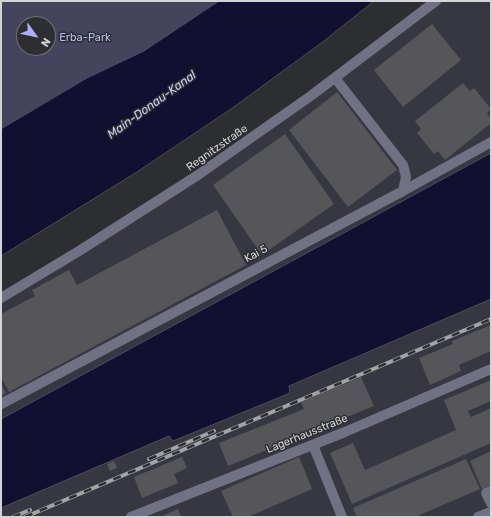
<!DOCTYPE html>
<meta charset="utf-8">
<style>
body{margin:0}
#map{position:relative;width:492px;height:518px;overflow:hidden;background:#2d2e31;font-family:Rubik,sans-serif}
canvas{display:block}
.frame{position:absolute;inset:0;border:2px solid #d4d4d7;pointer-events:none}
.north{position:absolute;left:16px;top:16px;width:40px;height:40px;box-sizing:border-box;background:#2d2e31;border:1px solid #707073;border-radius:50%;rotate:123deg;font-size:11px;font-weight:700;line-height:16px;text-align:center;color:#d4d4d7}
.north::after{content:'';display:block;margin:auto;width:14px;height:18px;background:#abaffb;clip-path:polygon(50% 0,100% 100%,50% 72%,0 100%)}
</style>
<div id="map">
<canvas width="492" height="518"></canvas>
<div class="frame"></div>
<div class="north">N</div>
</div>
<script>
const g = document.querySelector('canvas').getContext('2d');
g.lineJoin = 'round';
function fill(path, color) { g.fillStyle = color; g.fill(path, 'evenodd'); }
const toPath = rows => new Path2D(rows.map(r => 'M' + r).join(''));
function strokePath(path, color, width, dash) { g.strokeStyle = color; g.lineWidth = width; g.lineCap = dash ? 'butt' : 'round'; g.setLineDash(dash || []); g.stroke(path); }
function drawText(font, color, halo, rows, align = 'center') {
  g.font = font + ' Rubik,sans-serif'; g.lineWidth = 3; g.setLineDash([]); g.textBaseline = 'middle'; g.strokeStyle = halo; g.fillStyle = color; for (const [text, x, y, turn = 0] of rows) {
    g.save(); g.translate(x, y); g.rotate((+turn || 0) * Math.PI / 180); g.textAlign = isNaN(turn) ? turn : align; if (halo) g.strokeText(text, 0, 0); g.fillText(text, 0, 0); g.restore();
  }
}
fill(toPath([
 [426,1,491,1,491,517,1,517,1,292,53,263,180,182,326,80]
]), '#363741');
fill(toPath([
 [1,1,219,1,144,51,87,78,1,129],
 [24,24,48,24,48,48,24,48]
]), '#44455c');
const water = toPath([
 [219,1,374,1,324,41,231,109,137,172,1,256,1,129,87,78,144,51,219,1],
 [491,153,491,299,289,386,290,393,173,441,169,436,1,508,1,419,491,153]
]);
fill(water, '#111030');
strokePath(water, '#4c4b62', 1);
fill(toPath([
 [432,24,461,60,403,107,374,70],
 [463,83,470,91,474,88,491,109,487,113,491,119,491,123,445,160,438,151,434,154,417,133,421,129,415,121],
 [337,92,397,170,348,207,289,130],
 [285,134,334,204,262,255,213,185],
 [217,210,246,265,9,392,1,377,1,314,35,296,32,290,69,270,77,285],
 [491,325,491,351,459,365,461,371,430,385,419,358,453,344,452,341],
 [361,377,374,406,228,466,219,443,304,409,301,402],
 [491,380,491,401,468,411,471,417,491,408,491,443,352,504,330,453,353,443,365,470,456,430,444,400],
 [1,384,6,393,1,396],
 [491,451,491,485,482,489,470,461],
 [182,457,187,468,174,474,178,483,142,498,134,477],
 [299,457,312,489,248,517,233,517,221,491],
 [466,459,480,489,415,517,357,517,353,508],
 [114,461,117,468,110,471,107,464],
 [178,509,181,517,160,517]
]), '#56565a');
strokePath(toPath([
 [403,191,491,142],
 [1,298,79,251,198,175,312,95,436,1],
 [1,404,403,191,406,177,403,165,335,78],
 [313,445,342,517],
 [491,491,486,493,491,503],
 [131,517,345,432,491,369],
 [478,517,491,512]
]), '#707284', 10);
const rail = toPath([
 [149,459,214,431],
 [13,517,30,510],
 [25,517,491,319]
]);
strokePath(rail, '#a3a3a6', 4);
strokePath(rail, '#2d2e31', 2.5, [8]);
drawText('11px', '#b5bafc', '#2d2e31', [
 ["Erba-Park",85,38]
]);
drawText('11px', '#d4d4d7', '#2d2e31', [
 ["Regnitzstraße",217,148,-35],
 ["Kai 5",256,254,-28],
 ["Lagerhausstraße",307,434,-22]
]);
drawText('italic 12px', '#cdd1f9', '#2d2e31', [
 ["Main-Donau-Kanal",152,105,-36]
]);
</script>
